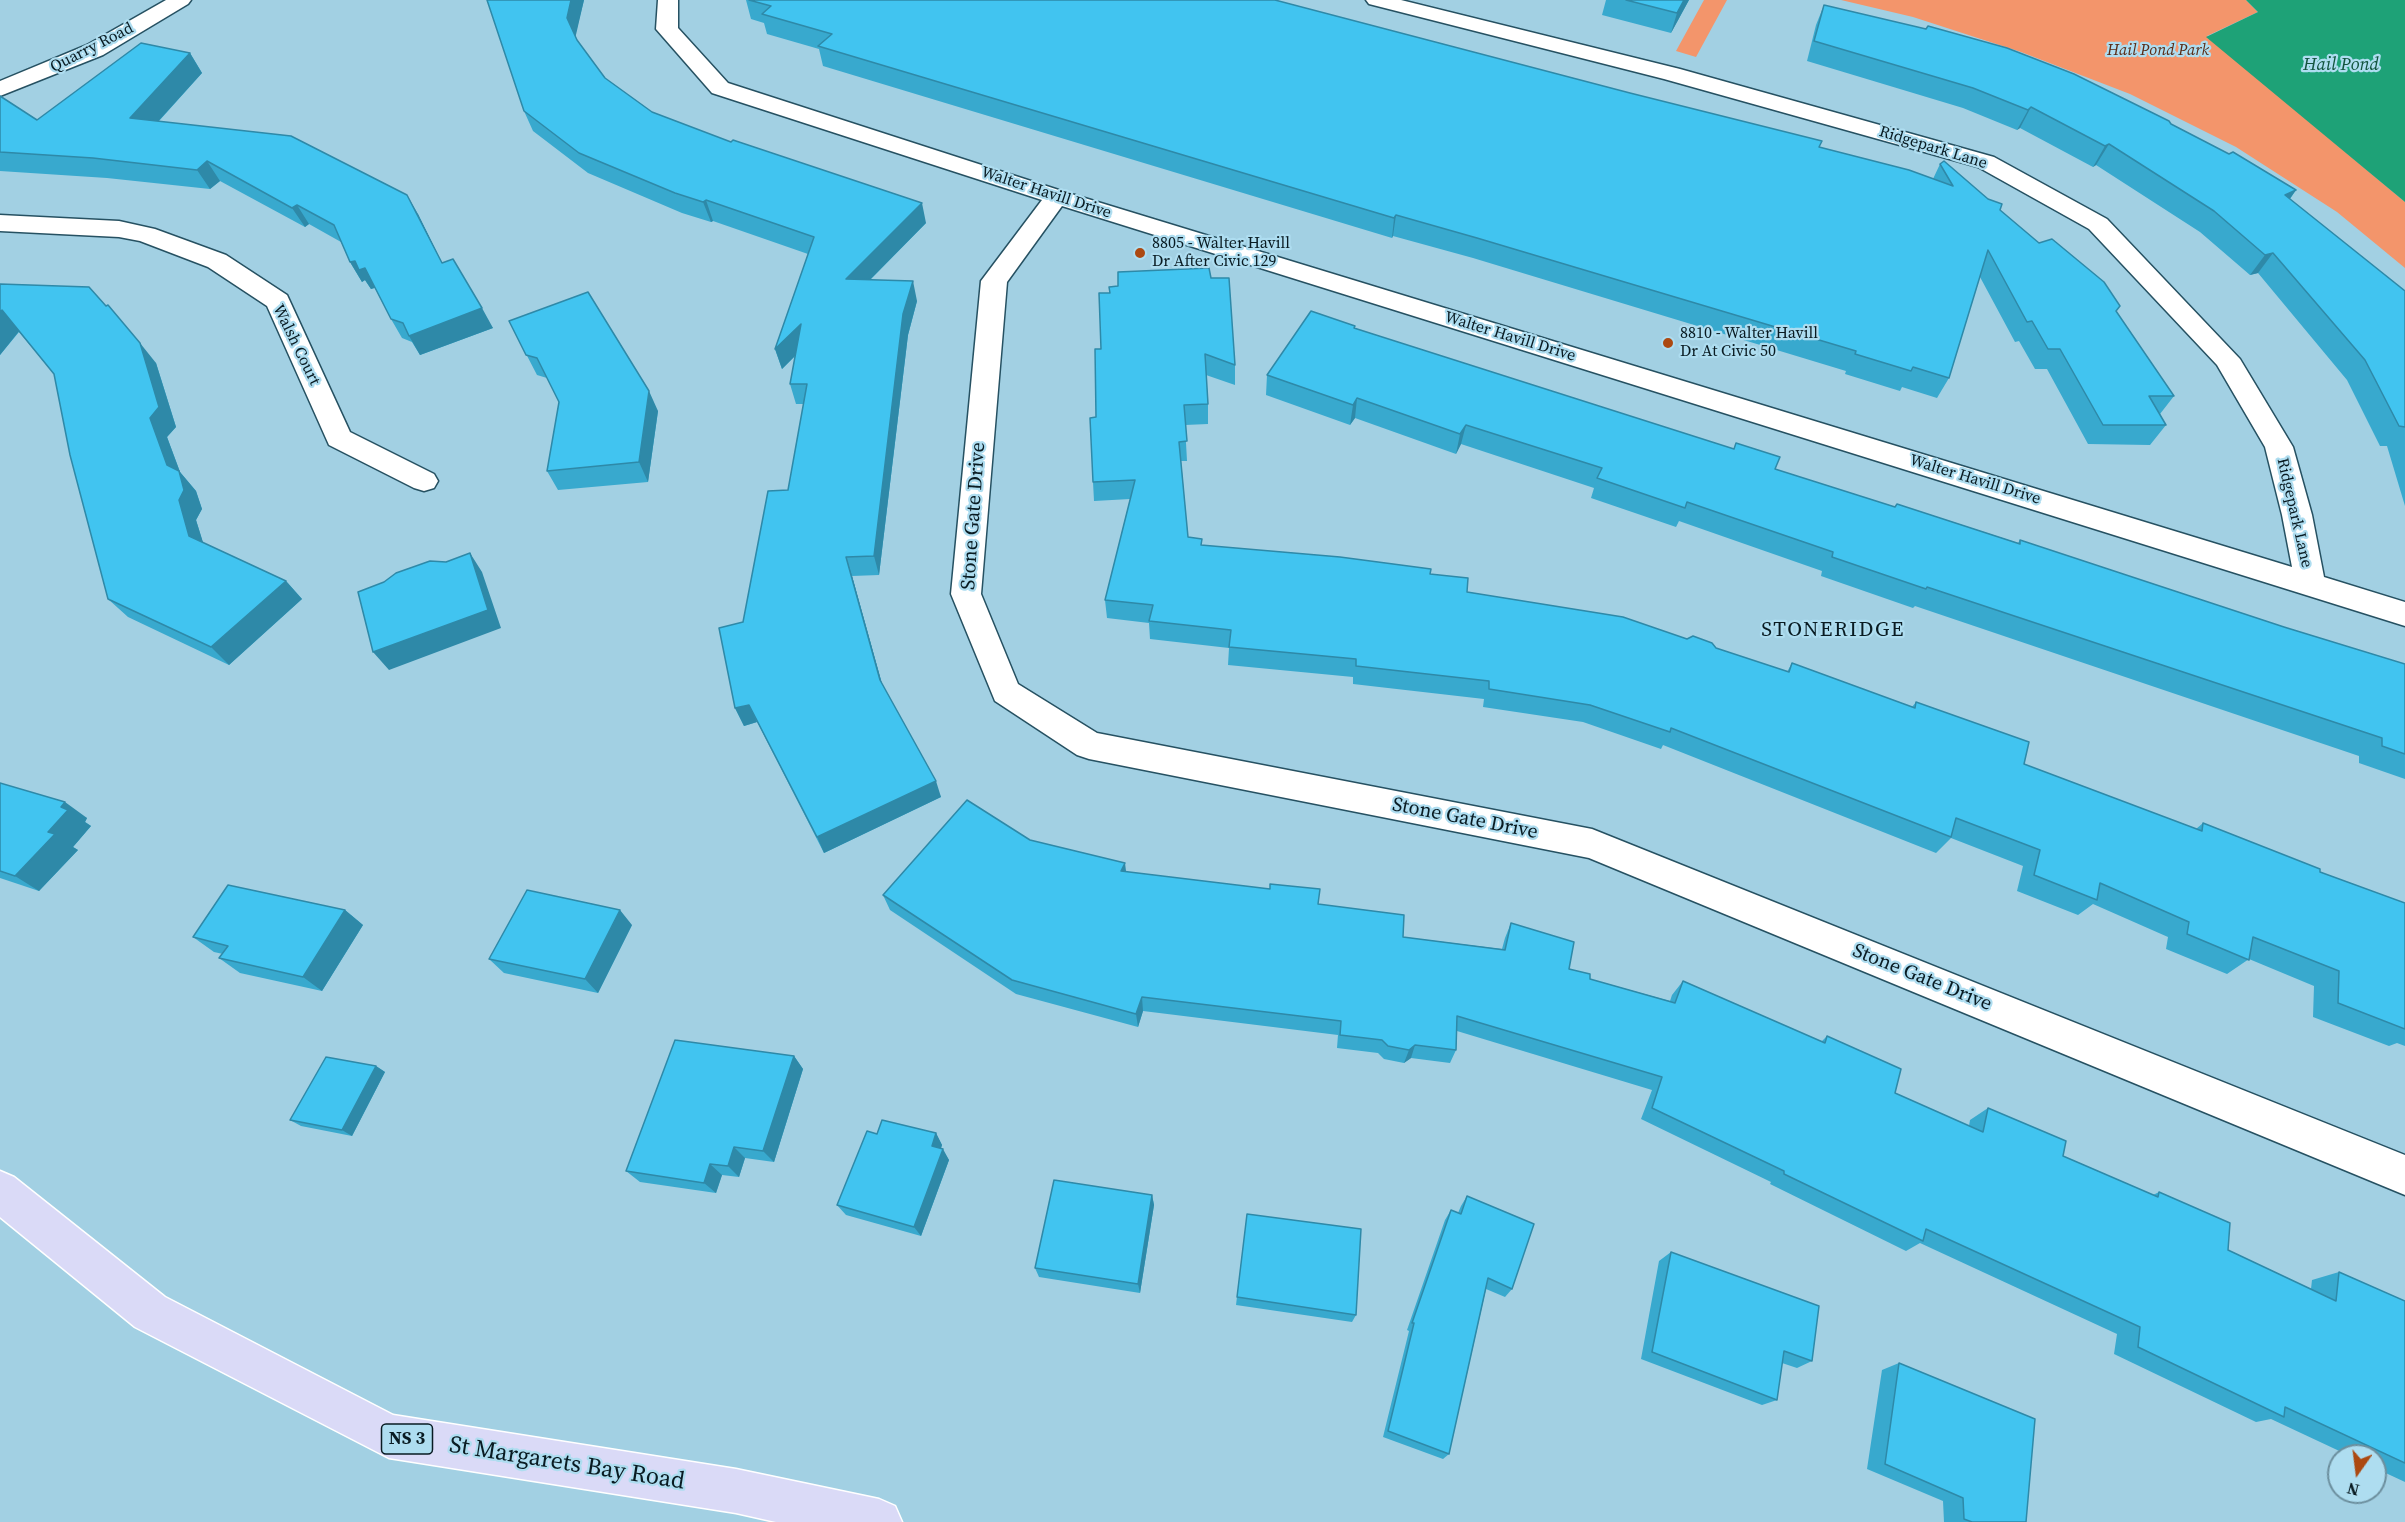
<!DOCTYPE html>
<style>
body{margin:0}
#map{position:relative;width:2405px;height:1522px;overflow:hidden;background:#a2d0e3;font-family:"Source Serif 4",serif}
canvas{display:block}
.north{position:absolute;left:2327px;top:1444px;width:60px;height:60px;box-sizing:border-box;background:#aeddf0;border:2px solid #6c8f9e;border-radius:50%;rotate:194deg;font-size:16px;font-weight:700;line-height:24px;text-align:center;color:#091b22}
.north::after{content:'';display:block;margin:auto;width:21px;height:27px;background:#ac4911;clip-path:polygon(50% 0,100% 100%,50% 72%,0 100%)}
</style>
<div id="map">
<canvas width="2405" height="1522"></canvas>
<div class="north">N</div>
</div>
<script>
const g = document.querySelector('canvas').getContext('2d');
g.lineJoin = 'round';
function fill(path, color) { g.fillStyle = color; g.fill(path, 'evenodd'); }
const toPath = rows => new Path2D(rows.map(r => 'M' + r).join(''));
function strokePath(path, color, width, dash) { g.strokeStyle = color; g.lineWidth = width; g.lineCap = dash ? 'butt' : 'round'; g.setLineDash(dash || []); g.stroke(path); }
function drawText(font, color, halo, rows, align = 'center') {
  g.font = font + ' "Source Serif 4",serif'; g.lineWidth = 4.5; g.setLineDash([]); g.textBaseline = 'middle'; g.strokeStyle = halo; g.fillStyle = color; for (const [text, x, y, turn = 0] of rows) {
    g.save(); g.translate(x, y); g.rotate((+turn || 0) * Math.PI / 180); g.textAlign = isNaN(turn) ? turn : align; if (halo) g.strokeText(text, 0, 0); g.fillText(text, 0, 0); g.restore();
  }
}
fill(toPath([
 [1704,0,1727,0,1696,57,1676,51],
 [1841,0,2246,0,2258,12,2207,36,2405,202,2405,268,2337,212,2236,147,2130,94,2021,52,1913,17]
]), '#f3956b');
fill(toPath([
 [2246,0,2405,0,2405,202,2206,37,2258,12]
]), '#1ea277');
const street = toPath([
 [166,0,191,0,188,4,103,55,0,96,0,81,87,45,166,0],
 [658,0,678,0,678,28,728,83,1065,192,2292,567,2282,515,2265,447,2217,365,2089,229,1978,167,1664,79,1369,4,1366,0,1401,0,1680,69,1994,157,2107,219,2240,359,2293,447,2312,515,2324,577,2405,602,2405,626,1062,206,1007,282,981,594,1018,684,1097,733,1592,829,2405,1155,2405,1195,1589,858,1089,759,1077,755,995,701,951,594,981,281,1042,200,712,93,656,29,658,0],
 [0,215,119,221,155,229,226,255,287,295,350,432,434,474,438,481,434,488,424,491,414,488,329,445,267,306,208,267,140,241,119,237,0,231,0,215]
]);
const primary = toPath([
 [0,1171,14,1177,165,1297,393,1415,736,1469,879,1499,895,1506,902,1522,776,1522,736,1513,389,1458,135,1327,0,1217,0,1171]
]);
strokePath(street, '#265162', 3);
strokePath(primary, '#fff', 3);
fill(street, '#fff');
fill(primary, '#dadaf7');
fill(toPath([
 [487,0,584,0,575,36,577,40,605,78,652,112,926,223,871,279,917,301,908,335,879,575,852,576,882,684,941,797,824,853,757,722,744,726,735,708,743,622,788,490,804,404,796,404,790,384,795,356,782,369,775,349,808,254,713,221,711,222,682,213,588,173,533,131,524,111],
 [746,0,1275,0,1819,147,1933,179,1940,164,2000,210,2116,311,2174,396,2160,414,2166,425,2150,445,2088,444,2047,369,2035,369,2019,341,2015,342,1980,277,1949,378,1937,398,1902,387,1900,391,1845,374,1846,371,1473,258,1393,236,1392,238,823,66,819,49,767,34,764,23,751,19],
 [1606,0,1689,0,1671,33,1602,15],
 [1824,5,2171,124,2296,190,2290,199,2405,291,2405,506,2387,446,2380,446,2347,380,2258,273,2250,275,2200,232,2096,165,2093,167,2020,128,2017,130,1963,108,1807,61,1816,25],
 [190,53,202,73,159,121,418,214,442,263,493,328,420,355,412,342,402,338,391,319,375,288,371,289,365,280,362,282,350,262,341,242,309,224,305,227,220,181,210,189,107,178,0,171,0,96,37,120],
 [1211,278,1235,365,1235,385,1206,375,1208,404,1208,424,1185,425,1187,461,1181,461,1188,537,1202,545,1430,574,1467,592,1687,639,1787,672,1792,663,1912,707,1916,702,2024,764,2196,829,2203,823,2320,872,2405,903,2405,1046,2397,1043,2389,1046,2313,1017,2314,986,2249,959,2227,974,2166,949,2168,937,2093,904,2078,915,2017,891,2023,866,1951,838,1936,853,1663,745,1661,749,1583,722,1483,707,1484,699,1353,684,1353,677,1228,665,1229,648,1150,639,1149,623,1107,618,1105,600,1130,499,1094,501,1093,482,1101,349],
 [0,284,156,363,176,427,167,437,180,472,196,491,202,509,196,520,203,543,286,581,302,599,229,665,128,617,108,599,54,374,19,332,0,355],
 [509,321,658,411,648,482,558,490,547,471,559,402,547,378,537,375],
 [1355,329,1775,469,1895,507,1897,504,2018,543,2020,540,2284,627,2405,664,2405,779,2359,763,2359,756,1915,606,1913,608,1821,576,1822,571,1679,521,1676,527,1591,498,1594,488,1461,444,1456,454,1355,418,1350,425,1266,395,1267,375],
 [0,783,87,818,85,822,91,826,73,847,78,850,39,891,0,878],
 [1030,840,1126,872,1318,904,1403,937,1502,949,1505,938,1511,923,1569,969,1590,979,1670,1001,1672,995,1683,981,1821,1042,1827,1036,1895,1093,1969,1126,1970,1120,1988,1108,2063,1156,2153,1195,2159,1192,2228,1250,2311,1289,2312,1280,2339,1272,2405,1301,2405,1482,2375,1468,2375,1456,2350,1456,2271,1419,2256,1422,2114,1354,2117,1334,1920,1243,1906,1251,1770,1184,1771,1182,1641,1119,1652,1090,1457,1031,1456,1050,1450,1063,1411,1058,1404,1063,1384,1059,1378,1053,1337,1048,1338,1035,1143,1011,1138,1027,1016,994,890,910,883,895],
 [345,910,363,925,322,991,240,973,219,958,223,954,214,952,193,937],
 [632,925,598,993,504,973,489,959],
 [794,1056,803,1069,774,1162,745,1158,739,1177,722,1175,716,1193,640,1182,626,1171],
 [376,1066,385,1072,352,1136,301,1126,290,1120],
 [936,1133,942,1145,941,1148,949,1160,921,1236,846,1215,837,1205,877,1134],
 [1152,1195,1154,1205,1140,1293,1039,1277,1035,1268],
 [1467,1196,1512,1289,1505,1297,1486,1289,1449,1454,1443,1459,1383,1437,1409,1331,1407,1330,1445,1220,1451,1210,1458,1213,1461,1206],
 [1247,1214,1356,1315,1352,1322,1236,1305],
 [1671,1252,1812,1361,1797,1368,1782,1363,1777,1400,1762,1405,1641,1359,1659,1261],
 [1899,1363,2026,1522,1944,1522,1943,1501,1867,1469,1882,1370]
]), '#38a9ce');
fill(toPath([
 [571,0,584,0,575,39,567,18],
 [1684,0,1689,0,1671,33,1677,13],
 [190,53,202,73,144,137,130,118],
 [2031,107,2020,128,2017,130,2028,110],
 [2109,144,2096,165,2093,167,2105,146],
 [207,161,220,181,210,189,197,170],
 [2296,190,2281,211,2285,195],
 [407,195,418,214,452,283,442,263],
 [706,200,713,221,711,222,703,202],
 [922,203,926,223,851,299,846,279],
 [297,205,309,224,305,227,292,208],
 [1396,215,1393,236,1392,238,1394,218],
 [2273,253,2258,273,2250,275,2265,255],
 [355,261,365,268,377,287,371,289,365,280,362,282,350,262],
 [913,281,917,301,908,335,879,575,874,556,903,314],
 [482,308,493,328,420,355,409,336],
 [2,310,20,330,0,355,0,312],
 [801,324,807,344,782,369,775,349],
 [140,343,156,363,176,427,167,437,180,472,196,491,202,509,196,520,207,555,189,536,167,465,150,418],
 [649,391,658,411,648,482,639,462],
 [1357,398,1355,418,1350,425,1353,405],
 [1466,425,1461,444,1456,454,1460,434],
 [470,553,482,572,501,628,389,670,373,652],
 [846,557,852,576,886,698,880,680],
 [286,581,302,599,229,665,211,647],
 [749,705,757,722,744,726,735,708],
 [936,781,941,797,824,853,817,837],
 [65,802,87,818,85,822,91,826,73,847,78,850,39,891,15,876,48,832,61,807],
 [1125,863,1127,879,1121,871],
 [345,910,363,925,322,991,303,977],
 [620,910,632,925,598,993,585,979],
 [1142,997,1143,1011,1138,1027,1136,1014],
 [1415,1045,1411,1058,1404,1063,1409,1050],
 [794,1056,803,1069,774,1162,763,1151],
 [376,1066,385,1072,352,1136,342,1130],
 [936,1133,942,1145,938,1157,932,1146],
 [734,1147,745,1158,739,1177,728,1166],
 [943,1149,949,1160,921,1236,914,1227],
 [710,1164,722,1175,716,1193,704,1183],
 [1152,1195,1154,1205,1140,1293,1138,1284]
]), '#2e89a8');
const building = toPath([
 [487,0,571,0,567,18,577,40,605,78,652,112,731,142,733,140,922,203,846,279,913,281,903,314,874,556,846,557,880,680,936,781,817,837,749,705,735,708,719,628,743,622,768,491,788,490,807,384,790,384,801,324,775,349,814,237,706,200,703,202,675,193,579,153,524,111,487,0],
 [749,0,1275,0,1630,93,1822,141,1819,147,1909,170,1953,186,1940,164,1944,161,1988,199,2002,204,2000,210,2039,243,2052,239,2104,282,2120,306,2116,311,2174,396,2149,396,2166,425,2103,425,2060,349,2048,349,2032,321,2027,322,1988,250,1949,378,1913,367,1911,371,1855,354,1856,351,1477,238,1396,215,1394,218,818,46,832,34,762,14,771,6,749,0],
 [1626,0,1684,0,1677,13,1626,0],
 [1824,5,1926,29,1928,26,2007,48,2074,74,2169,121,2171,124,2229,154,2233,152,2296,190,2285,195,2405,291,2405,427,2399,426,2365,360,2273,253,2265,255,2214,211,2109,144,2105,146,2031,107,2028,110,1973,88,1814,41,1824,5],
 [141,43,190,53,130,118,291,136,407,195,442,263,453,259,482,308,409,336,403,323,391,319,365,268,359,270,355,261,350,262,334,225,297,205,292,208,207,161,197,170,93,158,0,152,0,96,37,120,141,43],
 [1209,268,1211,278,1229,278,1235,365,1205,354,1208,404,1184,405,1187,441,1179,442,1188,537,1202,539,1201,545,1340,557,1431,569,1430,574,1468,578,1467,592,1623,617,1687,639,1693,636,1712,643,1716,648,1789,672,1792,663,1915,708,1916,702,2029,742,2024,764,2202,831,2203,823,2320,869,2320,872,2405,903,2405,1029,2338,1003,2339,971,2253,937,2249,960,2187,934,2189,922,2100,883,2097,900,2034,875,2040,850,1956,818,1951,837,1671,728,1670,732,1590,705,1489,689,1489,681,1356,666,1356,659,1229,647,1231,630,1149,621,1153,605,1105,600,1135,480,1093,482,1090,418,1096,417,1095,349,1101,349,1099,293,1110,293,1109,287,1118,286,1118,272,1209,268],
 [0,284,89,287,106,306,108,305,140,343,159,407,150,418,167,465,179,471,184,490,179,500,189,536,286,581,211,647,108,599,70,455,54,374,2,310,0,312,0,284],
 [588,292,649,391,639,462,547,471,559,402,537,358,526,355,509,321,588,292],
 [1311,311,1355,326,1354,328,1734,449,1736,443,1780,457,1775,469,1895,507,1897,504,2020,544,2020,540,2284,627,2405,664,2405,754,2382,746,2382,738,1927,587,1926,589,1832,557,1833,552,1687,502,1685,508,1597,478,1602,468,1466,425,1460,434,1357,398,1353,405,1267,375,1311,311],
 [470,553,488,610,373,652,358,592,384,582,396,573,430,561,446,562,470,553],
 [0,783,65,802,61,807,68,810,48,832,55,834,15,876,0,871,0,783],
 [967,800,1030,840,1125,863,1121,871,1270,889,1270,884,1320,889,1318,904,1404,915,1403,937,1505,950,1511,923,1574,942,1569,969,1590,974,1590,979,1675,1003,1683,981,1825,1043,1827,1036,1901,1069,1895,1093,1983,1132,1988,1108,2066,1141,2063,1156,2158,1197,2159,1192,2230,1223,2228,1250,2336,1301,2339,1272,2405,1301,2405,1463,2285,1407,2284,1417,2138,1347,2140,1327,1926,1229,1923,1241,1784,1174,1784,1171,1652,1108,1662,1077,1457,1016,1456,1050,1415,1045,1409,1050,1388,1046,1382,1040,1340,1035,1341,1021,1142,997,1136,1014,1012,980,883,895,967,800],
 [228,885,345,910,303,977,219,958,228,946,193,937,228,885],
 [527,890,620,910,585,979,489,959,527,890],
 [675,1040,794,1056,763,1151,734,1147,728,1166,710,1164,704,1183,626,1171,675,1040],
 [326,1057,376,1066,342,1130,290,1120,326,1057],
 [882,1120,936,1133,932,1146,943,1149,914,1227,837,1205,867,1131,877,1134,882,1120],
 [1054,1180,1152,1195,1138,1284,1035,1268,1054,1180],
 [1467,1196,1534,1224,1512,1289,1488,1278,1449,1454,1388,1431,1414,1323,1412,1323,1451,1210,1461,1214,1467,1196],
 [1247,1214,1361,1229,1356,1315,1237,1297,1247,1214],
 [1671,1252,1819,1306,1812,1361,1784,1351,1777,1400,1652,1352,1671,1252],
 [1899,1363,2035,1419,2026,1522,1972,1522,1964,1519,1963,1498,1885,1464,1899,1363]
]);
fill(building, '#41c4f0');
strokePath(building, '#2e89a8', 1.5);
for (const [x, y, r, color] of [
 [1140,253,6,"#ac4911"],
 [1668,343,6,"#ac4911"]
]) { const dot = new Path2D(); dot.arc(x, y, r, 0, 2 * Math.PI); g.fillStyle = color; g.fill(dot); strokePath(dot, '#aeddf0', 2); }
drawText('16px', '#091b22', '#aeddf0', [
 ["Quarry Road",92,48,-27],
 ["Ridgepark Lane",1933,148,17],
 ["Walter Havill Drive",1046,193,18],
 ["Walter Havill Drive",1510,337,17],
 ["Walsh Court",296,345,64],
 ["Walter Havill Drive",1975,480,17],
 ["Ridgepark Lane",2294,513,77]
]);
drawText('italic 16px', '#5a2c16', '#aeddf0', [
 ["Hail Pond Park",2158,51]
]);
drawText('16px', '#091b22', '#aeddf0', [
 ["8805 - Walter Havill",1152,244],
 ["Dr After Civic 129",1152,262],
 ["8810 - Walter Havill",1680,334],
 ["Dr At Civic 50",1680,352]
], 'left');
drawText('italic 18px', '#12543d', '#aeddf0', [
 ["Hail Pond",2341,65]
]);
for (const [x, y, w] of [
 [407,1439,51]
]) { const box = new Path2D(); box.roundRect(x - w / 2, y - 15, w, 30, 4.5); g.fillStyle = '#aeddf0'; g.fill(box); strokePath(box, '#091b22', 1.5); }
drawText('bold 18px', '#091b22', null, [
 ["NS 3",407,1439]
]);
drawText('20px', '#091b22', '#aeddf0', [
 ["Stone Gate Drive",974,516,-86],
 ["Stone Gate Drive",1465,819,11],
 ["Stone Gate Drive",1922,978,22]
]);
g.letterSpacing = '1.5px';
drawText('21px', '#091b22', '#aeddf0', [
 ["STONERIDGE",1833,631]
]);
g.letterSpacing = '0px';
drawText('24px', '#091b22', '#aeddf0', [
 ["St Margarets Bay Road",567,1464,9]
]);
</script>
